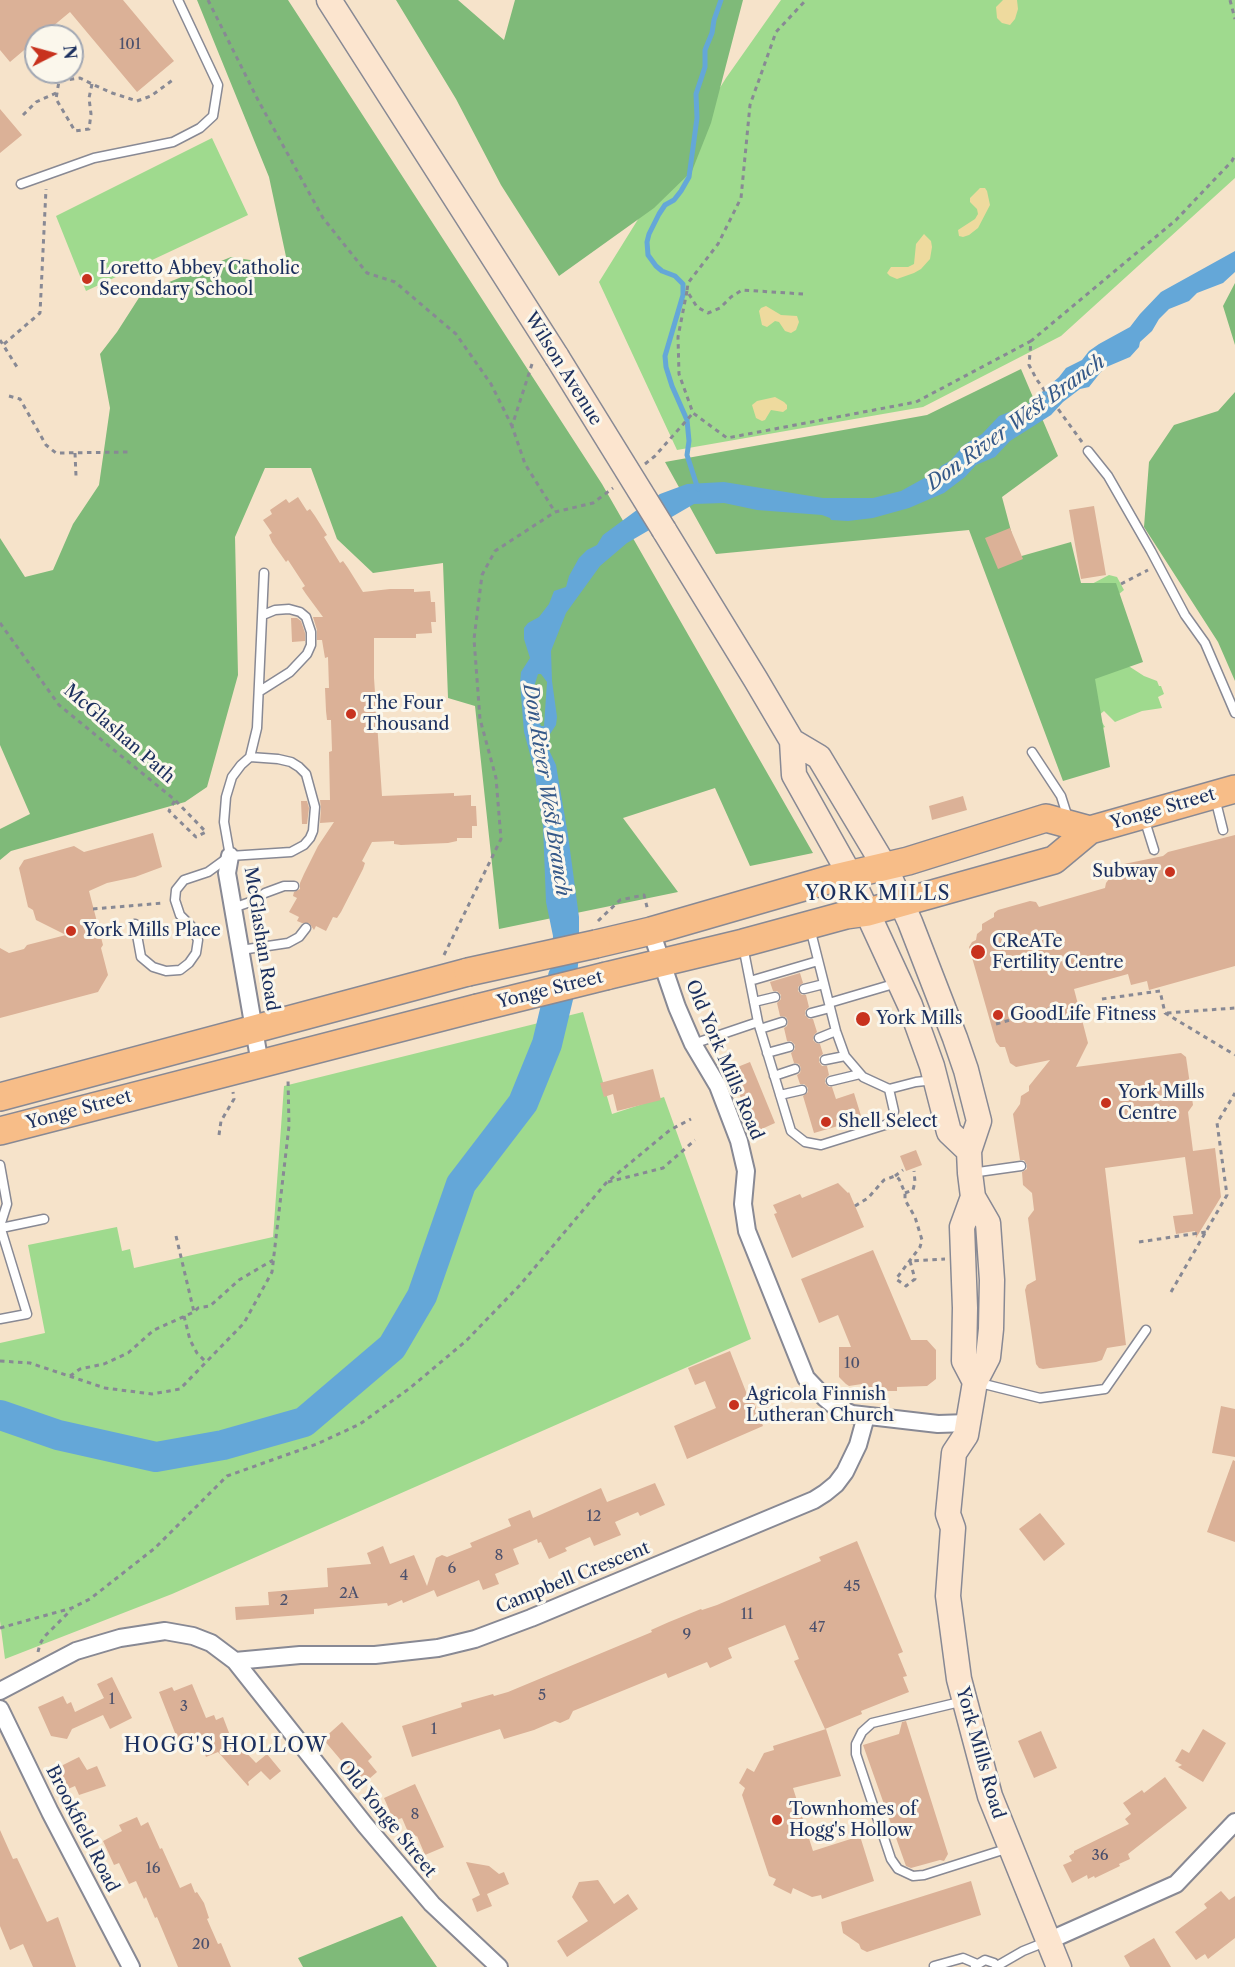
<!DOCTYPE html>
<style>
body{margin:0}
#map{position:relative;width:1235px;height:1967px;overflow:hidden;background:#f6e3ca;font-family:"Libre Caslon Text",serif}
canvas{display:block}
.north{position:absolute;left:24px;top:24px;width:60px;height:60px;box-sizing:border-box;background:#fbf7ec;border:2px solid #a1a7b3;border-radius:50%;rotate:84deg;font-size:16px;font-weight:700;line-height:24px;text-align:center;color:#1b2f5e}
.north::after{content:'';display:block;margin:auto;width:21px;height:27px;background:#c8321e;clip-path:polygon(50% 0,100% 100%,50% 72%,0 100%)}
</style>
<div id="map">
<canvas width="1235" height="1967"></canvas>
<div class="north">N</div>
</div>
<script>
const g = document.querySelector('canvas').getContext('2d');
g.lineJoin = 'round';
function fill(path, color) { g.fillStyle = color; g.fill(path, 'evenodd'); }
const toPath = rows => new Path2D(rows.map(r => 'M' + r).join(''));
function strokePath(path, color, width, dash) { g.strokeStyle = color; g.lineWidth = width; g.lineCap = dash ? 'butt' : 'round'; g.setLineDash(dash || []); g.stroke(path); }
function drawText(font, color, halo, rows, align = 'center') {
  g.font = font + ' "Libre Caslon Text",serif'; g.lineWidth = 6; g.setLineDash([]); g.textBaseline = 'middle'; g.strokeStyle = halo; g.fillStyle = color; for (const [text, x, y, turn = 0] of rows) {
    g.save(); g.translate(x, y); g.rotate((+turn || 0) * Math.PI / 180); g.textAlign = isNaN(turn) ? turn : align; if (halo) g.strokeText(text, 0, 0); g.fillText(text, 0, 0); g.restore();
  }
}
fill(toPath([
 [781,0,1235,0,1235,178,1061,336,923,407,677,450,599,282,726,78],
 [212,138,248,215,86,291,56,216],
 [1109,575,1117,577,1124,590,1119,594,1127,665,1144,676,1157,681,1159,686,1161,686,1164,694,1158,697,1162,708,1142,711,1115,722,1104,711,1098,716,1105,727,1072,741,1084,588],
 [583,1012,612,1114,664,1097,751,1339,172,1594,5,1659,0,1621,0,1343,45,1333,28,1245,117,1227,122,1251,130,1249,134,1268,273,1237,284,1086]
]), '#9fda8e');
fill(toPath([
 [197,0,288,0,602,484,813,853,750,866,715,788,623,818,678,892,499,929,475,706,448,698,443,563,373,573,337,539,311,468,265,468,235,537,238,675,207,787,185,802,11,851,0,860,0,829,30,814,0,745,0,538,25,577,53,570,73,524,99,485,110,408,100,354,117,332,142,293,231,257,288,266,269,177],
 [396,0,458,0,504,40,515,0,743,0,711,123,692,171,654,208,559,276,501,185,456,99],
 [1235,283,1235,345,1223,306],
 [1021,369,1058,456,1002,497,1018,557,1071,542,1081,583,1116,583,1143,662,1095,679,1110,767,1063,781,969,530,716,554,665,462,927,415],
 [1235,392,1235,681,1218,642,1144,527,1149,462,1174,425,1218,411],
 [402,1916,437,1967,303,1967,298,1958]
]), '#7fba79');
fill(toPath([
 [1003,0,1017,0,1018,9,1015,19,1010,25,1002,23,997,18,996,7],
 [980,188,985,188,987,191,990,205,978,228,969,235,963,237,959,236,958,230,975,219,978,214,977,209,970,202,970,198],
 [924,234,931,241,932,247,930,259,921,269,914,273,897,279,890,276,887,273,891,267,908,267,914,264,916,244],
 [766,306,781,315,797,316,799,322,796,330,791,333,785,331,779,322,775,321,767,327,762,325,759,311,761,308],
 [775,397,784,402,787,405,787,409,783,412,771,410,765,420,762,421,756,418,752,405,757,401]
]), '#eeda9e');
fill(toPath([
 [1235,251,1235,272,1223,283,1197,293,1189,301,1169,309,1159,319,1152,331,1140,342,1139,347,1130,357,1104,368,1089,387,1080,389,1063,402,1051,415,1010,441,995,457,976,465,965,477,944,493,909,508,873,518,848,521,831,520,830,518,822,515,757,510,724,503,694,504,627,543,600,566,566,613,551,651,552,681,557,717,556,725,550,734,549,750,556,765,568,835,579,917,579,950,577,979,554,1016,550,982,553,936,546,902,543,826,534,769,524,732,520,683,521,672,530,658,524,639,524,628,528,623,539,617,549,604,554,591,566,587,569,576,579,558,587,550,597,545,603,535,641,507,660,494,687,484,724,482,823,498,873,498,901,491,937,471,941,466,950,461,964,445,982,434,999,416,1027,405,1059,377,1066,368,1082,360,1089,351,1099,344,1130,327,1140,314,1161,292],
 [538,674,541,674,547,682,544,726,541,726,539,721,534,687]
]), '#64a7d8');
strokePath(toPath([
 [698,489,687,455,689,441,687,420,672,386,666,367,665,356,683,295,683,284,675,276,662,271,656,266,648,255,647,242,649,234,659,214,665,205,674,200,681,191,689,177,697,118,696,94,705,67,705,50,712,33,714,20,721,0]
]), '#64a7d8', 5);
strokePath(toPath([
 [0,1415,58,1435,156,1457,223,1445,304,1422,392,1347,422,1296,461,1184,523,1103,547,1044,563,977]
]), '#64a7d8', 30);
fill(toPath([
 [0,0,123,0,174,61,137,92,70,12,41,36,36,36,36,40,10,62,0,50],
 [0,109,22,135,0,153],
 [298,497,307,511,310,509,315,516,327,535,324,537,340,563,343,561,348,568,363,592,390,589,414,589,414,592,430,591,431,602,435,602,436,622,431,622,432,633,416,634,416,638,374,638,374,678,382,796,454,793,454,796,471,795,471,806,476,806,477,826,472,826,472,838,457,838,457,841,448,843,401,845,394,844,394,841,372,842,362,861,365,863,363,869,341,912,337,918,333,917,326,931,316,926,314,930,309,923,302,923,297,921,299,917,289,912,297,898,293,896,294,892,300,889,300,883,304,874,318,846,334,822,320,823,321,808,320,800,330,800,329,752,332,751,331,720,327,720,326,711,325,688,329,688,328,657,325,658,322,640,317,640,317,630,313,617,323,617,306,594,302,588,305,586,288,560,286,562,272,542,269,535,272,533,263,520,272,514,270,510,286,499,289,503],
 [1094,506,1106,575,1081,579,1069,510],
 [1010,528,1023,559,998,569,985,538],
 [291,618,297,618,301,621,305,633,305,641,292,642],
 [963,796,967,810,932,820,929,806],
 [301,801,307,801,309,808,307,824,302,824],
 [153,833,162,867,135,877,107,883,89,891,103,945,101,948,108,975,98,992,0,1018,0,948,9,953,24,949,27,945,66,935,36,920,33,910,28,907,19,868,24,860,74,846,84,852],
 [1235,835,1235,966,1149,990,1147,981,1131,985,1128,974,1074,989,1088,1043,1076,1067,1181,1053,1186,1057,1193,1105,1188,1112,1193,1151,1215,1148,1221,1197,1196,1238,1195,1231,1176,1234,1173,1216,1193,1214,1185,1157,1105,1168,1126,1345,1107,1348,1102,1360,1096,1362,1043,1369,1039,1368,1036,1364,1025,1290,1027,1285,1036,1280,1028,1218,1034,1210,1032,1193,1023,1185,1022,1172,1027,1169,1027,1165,1024,1160,1020,1160,1013,1114,1020,1104,1021,1096,1029,1091,1029,1086,1050,1060,1016,1067,1010,1063,1005,1047,1000,1047,996,1042,969,947,972,942,976,940,977,934,982,930,982,924,994,917,994,913,998,910,1030,901,1036,902,1039,907,1105,888,1106,883,1109,879,1127,875,1124,864,1163,856,1168,852],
 [800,973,803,983,798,987,798,991,802,995,806,995,809,1007,805,1011,805,1015,809,1019,813,1019,817,1032,814,1035,813,1040,816,1043,820,1044,823,1054,819,1057,819,1062,822,1066,827,1066,829,1075,825,1079,825,1083,829,1087,832,1087,836,1099,854,1093,862,1119,814,1133,803,1096,808,1092,808,1088,804,1084,800,1084,797,1075,800,1073,801,1068,799,1064,794,1063,791,1053,795,1049,795,1045,791,1041,787,1041,784,1028,787,1026,788,1021,786,1017,780,1016,777,1003,781,999,781,995,777,991,773,991,770,982],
 [750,1062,775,1123,755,1132,738,1091,743,1089,735,1068],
 [653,1069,661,1100,617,1111,613,1094,604,1097,600,1083],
 [916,1150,922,1165,906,1171,900,1156],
 [838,1183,848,1193,849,1192,864,1227,792,1258,774,1214,777,1213,773,1205,800,1194,802,1198],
 [873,1250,911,1340,927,1340,936,1350,936,1379,927,1386,897,1387,897,1391,878,1391,878,1388,862,1388,862,1384,849,1386,846,1384,839,1377,839,1347,851,1347,838,1315,819,1323,801,1279],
 [730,1351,750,1402,753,1400,763,1426,687,1459,674,1426,716,1408,705,1381,695,1385,688,1368],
 [1221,1406,1235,1409,1235,1457,1212,1453],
 [1233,1460,1235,1461,1235,1542,1207,1532],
 [655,1483,665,1505,640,1516,638,1512,615,1522,621,1535,594,1546,590,1537,565,1548,567,1551,549,1559,541,1542,538,1543,537,1539,513,1549,519,1564,495,1574,499,1584,483,1590,479,1580,437,1597,434,1590,403,1603,402,1600,388,1606,387,1603,352,1606,314,1609,314,1614,236,1620,235,1607,269,1605,268,1592,328,1587,327,1568,371,1564,367,1553,383,1546,390,1564,414,1555,427,1586,436,1558,442,1555,447,1557,472,1547,470,1543,511,1526,508,1519,530,1510,533,1518,601,1488,607,1502],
 [1040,1513,1065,1544,1044,1561,1019,1529],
 [857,1541,903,1652,898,1654,907,1676,903,1677,909,1692,861,1711,862,1714,825,1729,794,1661,799,1659,785,1625,728,1648,732,1658,710,1668,707,1662,668,1678,666,1673,573,1711,569,1719,560,1723,555,1721,534,1730,504,1739,500,1729,412,1757,402,1726,462,1707,461,1703,493,1694,494,1696,508,1692,652,1632,651,1630,669,1622,701,1609,702,1610,717,1605,821,1561,819,1557],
 [112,1677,132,1718,110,1729,103,1715,72,1729,67,1739,51,1736,38,1707,63,1696,67,1704,71,1702,75,1712,104,1698,97,1684],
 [192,1684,206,1718,214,1715,216,1720,223,1717,236,1751,241,1747,256,1763,267,1754,281,1771,270,1780,261,1771,248,1782,249,1785,248,1786,218,1752,206,1757,198,1735,179,1743,159,1692,172,1687,174,1691],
 [906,1721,948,1854,944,1861,940,1860,911,1868,906,1866,863,1745,899,1734,902,1722],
 [342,1722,372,1757,368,1761,377,1772,362,1785,323,1739],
 [826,1729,841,1776,793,1788,813,1851,860,1836,874,1881,822,1899,821,1895,812,1897,793,1888,791,1894,773,1885,776,1879,769,1876,742,1795,745,1788,739,1783,747,1768,754,1772,764,1753,774,1750,773,1746],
 [1203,1729,1226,1743,1203,1782,1178,1767,1182,1765,1175,1761,1182,1749,1189,1753],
 [1041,1731,1057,1768,1034,1778,1018,1741],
 [79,1757,87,1770,97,1766,106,1786,79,1795,75,1786,68,1789,59,1767],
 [1165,1777,1187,1808,1128,1854,1130,1859,1119,1864,1120,1866,1095,1878,1094,1876,1088,1879,1087,1875,1072,1883,1063,1865,1072,1861,1069,1856,1074,1853,1074,1851,1129,1824,1125,1819,1131,1814,1123,1803,1142,1790,1144,1793],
 [415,1784,444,1847,425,1855,417,1836,411,1839,402,1818,394,1821,384,1798],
 [137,1817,141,1826,148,1822,160,1849,162,1848,180,1888,191,1883,195,1893,197,1892,204,1903,209,1918,207,1919,218,1944,221,1943,231,1967,178,1967,157,1917,155,1918,146,1897,144,1899,136,1881,129,1884,119,1863,114,1865,103,1841,122,1831,119,1825],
 [0,1830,13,1859,17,1858,47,1922,58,1917,76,1967,33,1967,23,1944,10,1950,0,1926],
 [466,1862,489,1866,499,1874,504,1872,509,1884,487,1894,492,1906,477,1912,472,1899,480,1895],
 [598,1880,614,1904,628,1894,638,1909,567,1957,557,1941,588,1921,572,1897,579,1882],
 [971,1881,981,1915,867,1952,861,1949,859,1944,843,1933,841,1922],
 [1221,1891,1229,1900,1235,1896,1235,1938,1208,1959,1205,1954,1196,1960,1175,1932,1207,1908,1204,1904],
 [1154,1938,1171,1967,1130,1967,1124,1956]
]), '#dbb197');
const lane = toPath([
 [21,184,94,158,173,142,200,128,213,116,218,85,178,0],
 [1088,451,1108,476,1151,551,1185,615,1205,643,1235,713],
 [260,691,290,672,307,654,311,645,311,632,306,617,300,612,289,609,275,610,263,615],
 [1032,752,1061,796,1068,818],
 [1215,798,1223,830],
 [1144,818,1154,850],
 [230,856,224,822,226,797,232,777,241,765,250,757,257,728,264,573],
 [233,908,253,901,265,893,284,886,294,886],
 [135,924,141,957,153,967,166,971,180,970,189,963,196,953,198,940,191,926,180,915,175,900,176,890,184,880,208,872,230,856,291,852,304,845,310,838,313,831,315,807,306,774,299,767,291,762,278,759,250,757],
 [810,928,836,1031,845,1056,863,1077,889,1089,916,1082,934,1080],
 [241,950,288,943,299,937,306,928],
 [750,981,818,961],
 [804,989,824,984],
 [754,1002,775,997],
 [829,1003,897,983],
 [811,1013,830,1008],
 [758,1022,791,1131,805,1142,821,1145,888,1124,894,1111,889,1089],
 [760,1029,782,1022],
 [819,1038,836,1031],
 [693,1044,758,1022,743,946],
 [767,1053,789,1047],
 [825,1060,845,1056],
 [774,1076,795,1069],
 [831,1081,860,1074],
 [780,1095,802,1090],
 [971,1173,1021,1166],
 [0,1226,6,1227,44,1219],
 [0,1319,27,1314,0,1226,7,1204,0,1165],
 [976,1382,1040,1398,1105,1389,1146,1330],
 [964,1701,872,1723,862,1732,856,1744,856,1754,891,1859,898,1869,913,1876,924,1875,1009,1848],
 [934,1966,963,1958,977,1964],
 [975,1966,985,1960,994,1963,998,1967],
 [997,1966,1023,1951,1048,1941]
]);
const street = toPath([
 [230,856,227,873,260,1064],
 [651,931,677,1007,693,1044,718,1086,739,1141,746,1171,743,1204,747,1231,806,1378,825,1398,836,1407,852,1414,938,1424,968,1423],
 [235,1661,300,1655,375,1655,438,1648,475,1639,531,1618,814,1500,825,1493,836,1484,845,1472,858,1445,866,1416],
 [0,1691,76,1651,120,1638,165,1631,193,1636,211,1643,235,1661,365,1825,432,1904,499,1967],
 [0,1709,50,1812,131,1967],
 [1048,1941,1176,1884,1235,1822]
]);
const secondary = toPath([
 [329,0,557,357],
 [664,530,756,680,792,741,794,775,850,875,910,1005,932,1066,949,1132,969,1151],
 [792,741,819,757,885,867,910,922,955,1038,966,1070,979,1121,969,1151,970,1173,973,1197,988,1223,992,1280,991,1329,988,1357,975,1382,966,1435,954,1453,948,1514,953,1528,948,1596,959,1679,990,1796,1059,1967],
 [973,1197,962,1227,965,1308,964,1361,975,1382]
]);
const primary = toPath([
 [596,944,651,931,831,879,908,861,1046,818,1090,830],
 [606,976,743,943,846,915,868,912,1054,860,1090,830,1235,789],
 [0,1097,468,972],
 [0,1131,477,1008]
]);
strokePath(lane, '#888994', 11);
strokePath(street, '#888994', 20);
strokePath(secondary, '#888994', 27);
strokePath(primary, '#888994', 30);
strokePath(toPath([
 [208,0,258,100,323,218,367,273,395,282,456,334,491,384,512,426],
 [1230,0,1235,19],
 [92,84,89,98,91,114,89,129,75,131,56,99,59,81,80,78,92,84,112,93,137,101,151,96,174,79],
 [23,115,36,102,56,93],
 [687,291,678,337,679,374,693,413,727,438,916,402,1031,341],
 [803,294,742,290,731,297,720,308,708,313,697,307,687,291,688,283,718,244,741,198,750,105,776,32,806,0],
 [0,340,17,367],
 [4,344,40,313,46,189],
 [532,364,512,426,525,464,555,512],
 [9,396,20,399,46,445,56,453,129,452],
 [1082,442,1037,380,1029,365,1031,341,1176,220,1232,161,1235,155],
 [75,453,76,476],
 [645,464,655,456,693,413],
 [1121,584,1148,570],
 [0,623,59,705,175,800,206,832,196,837,169,811,175,800],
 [93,909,163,903],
 [598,921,620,900,644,895,648,911],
 [444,955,501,839,496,778,480,719,474,639,482,575,495,551,555,512,593,503,613,488],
 [1102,999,1160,991,1165,1013,1235,1055],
 [1167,1013,1235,1008],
 [996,1024,1056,1007],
 [219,1135,221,1121,234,1099,233,1092],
 [895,1176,903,1170],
 [608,1182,663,1168,695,1140],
 [905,1193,913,1190,915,1182,914,1171],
 [855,1206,868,1198,884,1180,895,1176,899,1179,905,1193,905,1200,915,1217,922,1240,920,1247,896,1279,906,1286,915,1279,910,1261,945,1259],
 [176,1236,194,1312],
 [1139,1242,1206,1232],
 [1171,1292,1227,1195,1217,1123,1235,1093],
 [184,1316,190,1340,197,1353,206,1362],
 [0,1361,30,1363,105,1388,152,1394,180,1389,244,1323,272,1272,289,1126,288,1079],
 [70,1376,80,1369,104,1364,128,1353,154,1330,194,1312,198,1308,210,1306,239,1280,273,1260],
 [0,1628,72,1608,90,1599,155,1548,227,1476,317,1444,360,1424,410,1388,466,1341,520,1285,606,1183,670,1130,691,1119],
 [38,1652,40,1644,44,1637,71,1610]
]), '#888994', 3, [4.5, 4.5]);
strokePath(lane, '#fff', 8);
strokePath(street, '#fff', 16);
strokePath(secondary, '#fce5cf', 24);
strokePath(primary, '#f7bd88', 27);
const secondaryBridge = toPath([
 [557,357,664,530]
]);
const primaryBridge = toPath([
 [468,972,596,944],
 [477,1008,606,976]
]);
strokePath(secondaryBridge, '#888994', 27, []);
strokePath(primaryBridge, '#888994', 30, []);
strokePath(secondaryBridge, '#fce5cf', 24);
strokePath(primaryBridge, '#f7bd88', 27);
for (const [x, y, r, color] of [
 [87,279,6,"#c8321e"],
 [351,714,6,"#c8321e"],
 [1170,872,6,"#c8321e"],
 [71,931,6,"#c8321e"],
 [978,952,8,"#c8321e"],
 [998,1015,6,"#c8321e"],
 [863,1019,8,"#c8321e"],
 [1106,1103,6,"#c8321e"],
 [826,1122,6,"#c8321e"],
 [734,1405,6,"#c8321e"],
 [777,1820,6,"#c8321e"]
]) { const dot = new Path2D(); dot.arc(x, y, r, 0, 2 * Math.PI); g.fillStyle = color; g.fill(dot); strokePath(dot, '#fbf7ec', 2); }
drawText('15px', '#4b506c', null, [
 ["101",130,45],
 ["10",852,1364],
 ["12",594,1517],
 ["8",499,1556],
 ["6",452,1569],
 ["4",404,1576],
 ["45",852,1587],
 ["2A",349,1594],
 ["2",284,1601],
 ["11",747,1615],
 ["47",817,1628],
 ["9",687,1635],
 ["5",542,1696],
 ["1",112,1700],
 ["3",184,1707],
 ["1",434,1730],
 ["8",415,1815],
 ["36",1100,1856],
 ["16",153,1869],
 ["20",201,1945]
]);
drawText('18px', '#1b2f5e', '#fbf7ec', [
 ["Loretto Abbey Catholic",99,269],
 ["Secondary School",99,290],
 ["The Four",363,704],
 ["Thousand",363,725],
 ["Subway",1158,872,"right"],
 ["York Mills Place",83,931],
 ["CReATe",992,942],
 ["Fertility Centre",992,963],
 ["GoodLife Fitness",1010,1015],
 ["York Mills",876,1019],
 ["York Mills",1118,1093],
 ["Centre",1118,1114],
 ["Shell Select",838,1122],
 ["Agricola Finnish",746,1395],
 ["Lutheran Church",746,1416],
 ["Townhomes of",789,1810],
 ["Hogg's Hollow",789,1831]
], 'left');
drawText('18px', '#1b2f5e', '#fbf7ec', [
 ["Wilson Avenue",563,369,58],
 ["McGlashan Path",119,734,41],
 ["Yonge Street",1163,809,-16],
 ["McGlashan Road",261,939,81],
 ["Yonge Street",550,990,-14],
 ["Old York Mills Road",724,1060,67],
 ["Yonge Street",79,1110,-15],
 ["Campbell Crescent",573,1578,-22],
 ["York Mills Road",980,1753,74],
 ["Old Yonge Street",387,1819,51],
 ["Brookfield Road",82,1829,63]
]);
drawText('italic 20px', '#355989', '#fbf7ec', [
 ["Don River West Branch",1016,423,-36],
 ["Don River West Branch",546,790,81]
]);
g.letterSpacing = '1.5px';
drawText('20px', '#1b2f5e', '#fbf7ec', [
 ["YORK MILLS",878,894],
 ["HOGG'S HOLLOW",226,1746]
]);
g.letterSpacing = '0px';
</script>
